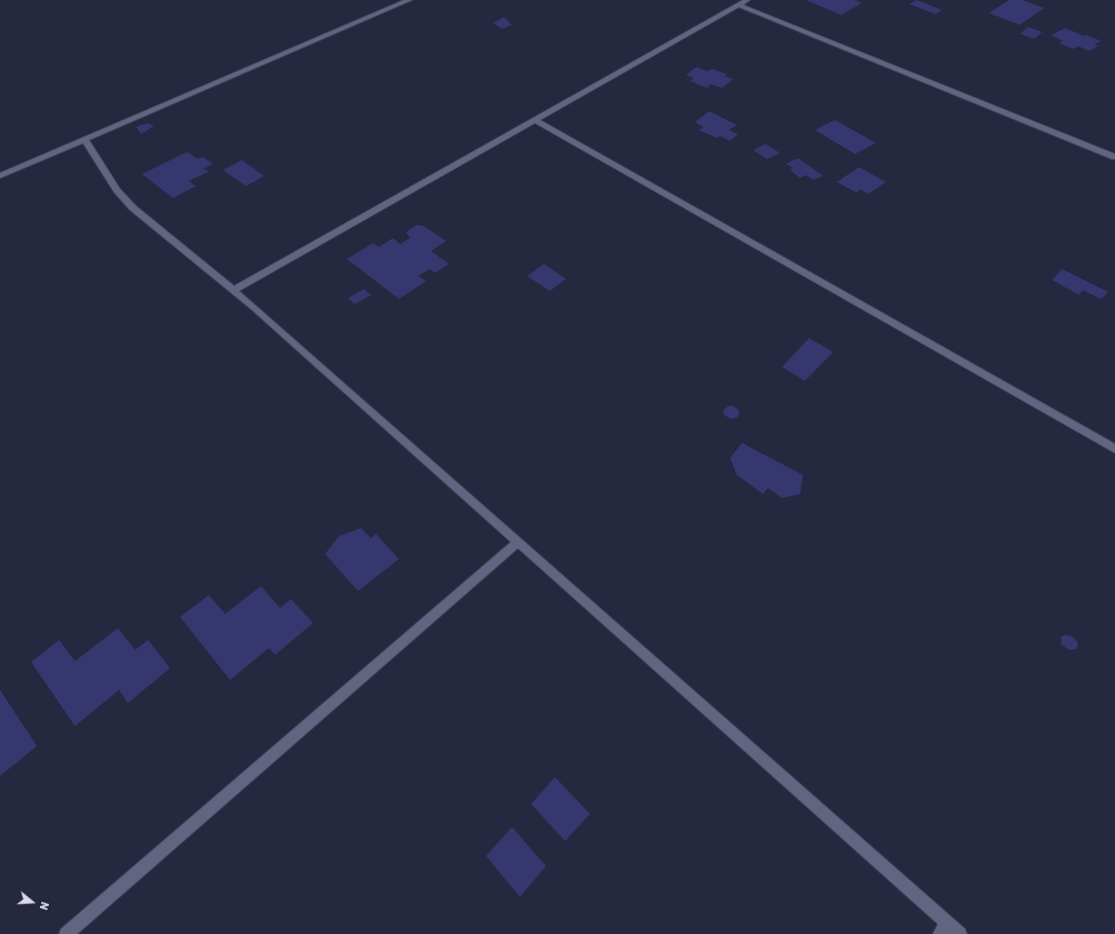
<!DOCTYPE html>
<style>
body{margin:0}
#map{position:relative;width:1115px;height:934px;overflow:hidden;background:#26283f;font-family:Rubik,sans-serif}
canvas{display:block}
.north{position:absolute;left:12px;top:882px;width:40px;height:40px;-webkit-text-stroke:3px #1c1e35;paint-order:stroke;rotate:108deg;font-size:11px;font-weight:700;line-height:16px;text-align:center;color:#d9dbeb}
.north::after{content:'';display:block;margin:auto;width:14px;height:18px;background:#d9dbeb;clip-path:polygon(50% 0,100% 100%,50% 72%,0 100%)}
</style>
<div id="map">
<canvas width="1115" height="934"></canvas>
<div class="north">N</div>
</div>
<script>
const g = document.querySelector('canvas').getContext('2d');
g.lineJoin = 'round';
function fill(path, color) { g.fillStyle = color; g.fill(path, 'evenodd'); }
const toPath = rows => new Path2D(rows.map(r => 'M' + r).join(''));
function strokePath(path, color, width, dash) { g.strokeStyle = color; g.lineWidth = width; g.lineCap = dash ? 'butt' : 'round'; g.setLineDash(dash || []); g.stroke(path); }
fill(toPath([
 [806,0,855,0,862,3,841,15],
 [917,0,942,10,935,14,909,4],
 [1009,0,1022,0,1044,8,1020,25,989,13],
 [504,17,512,25,502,29,493,23],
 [1028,27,1042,32,1034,39,1020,34],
 [1065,28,1084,36,1086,35,1101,41,1094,44,1098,46,1089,51,1078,46,1073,49,1059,43,1063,41,1051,35],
 [696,67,707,71,712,69,727,74,725,76,733,79,722,88,711,84,707,88,690,81,694,78,686,75],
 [709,111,737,125,729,130,738,134,730,141,720,136,717,138,699,130,703,127,695,122],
 [835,120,876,143,855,154,815,130],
 [148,123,154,126,141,134,136,127],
 [766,144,780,153,767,159,753,150],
 [187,152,198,159,203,157,213,164,203,169,210,171,189,181,196,186,173,198,142,174],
 [798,158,823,176,813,180,806,175,800,178,790,170,793,168,786,164],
 [242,160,264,176,246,186,223,170],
 [859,167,886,182,868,194,860,189,857,193,837,182],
 [417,225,424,226,446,241,431,251,449,264,435,273,430,269,418,276,426,281,399,299,347,259,373,243,379,247,393,238,400,244,410,238,406,232],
 [544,264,566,279,550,291,527,276],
 [1062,269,1108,292,1101,299,1083,290,1079,295,1052,280],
 [364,289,371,295,355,304,348,298],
 [809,338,833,352,805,381,782,367],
 [728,406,733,406,738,409,739,413,738,417,731,419,724,415,723,411],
 [742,443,803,475,800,494,782,498,768,488,763,494,737,475,730,458],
 [361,528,371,538,376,534,399,559,358,591,325,554,339,536],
 [261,586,280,608,291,599,313,623,275,655,269,648,230,680,180,617,209,595,225,614],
 [118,628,135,650,148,640,170,668,128,703,119,690,75,726,31,662,59,640,75,661],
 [1065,635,1071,636,1076,640,1078,645,1076,649,1069,650,1061,644,1061,637],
 [0,690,37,746,0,776],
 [555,777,590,814,565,841,531,804],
 [512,827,546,866,520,897,486,856]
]), '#36376f');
const minor = toPath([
 [404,0,412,0,89,140,120,189,136,206,234,286,743,0,750,0,743,5,1115,154,1115,159,1112,159,739,7,540,120,1115,444,1115,453,535,123,239,291,965,929,967,934,933,934,938,924,518,548,77,934,59,934,61,929,511,542,251,309,130,210,114,192,83,143,0,178,0,173,404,0]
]);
strokePath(minor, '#444559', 2);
fill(minor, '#626581');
</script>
